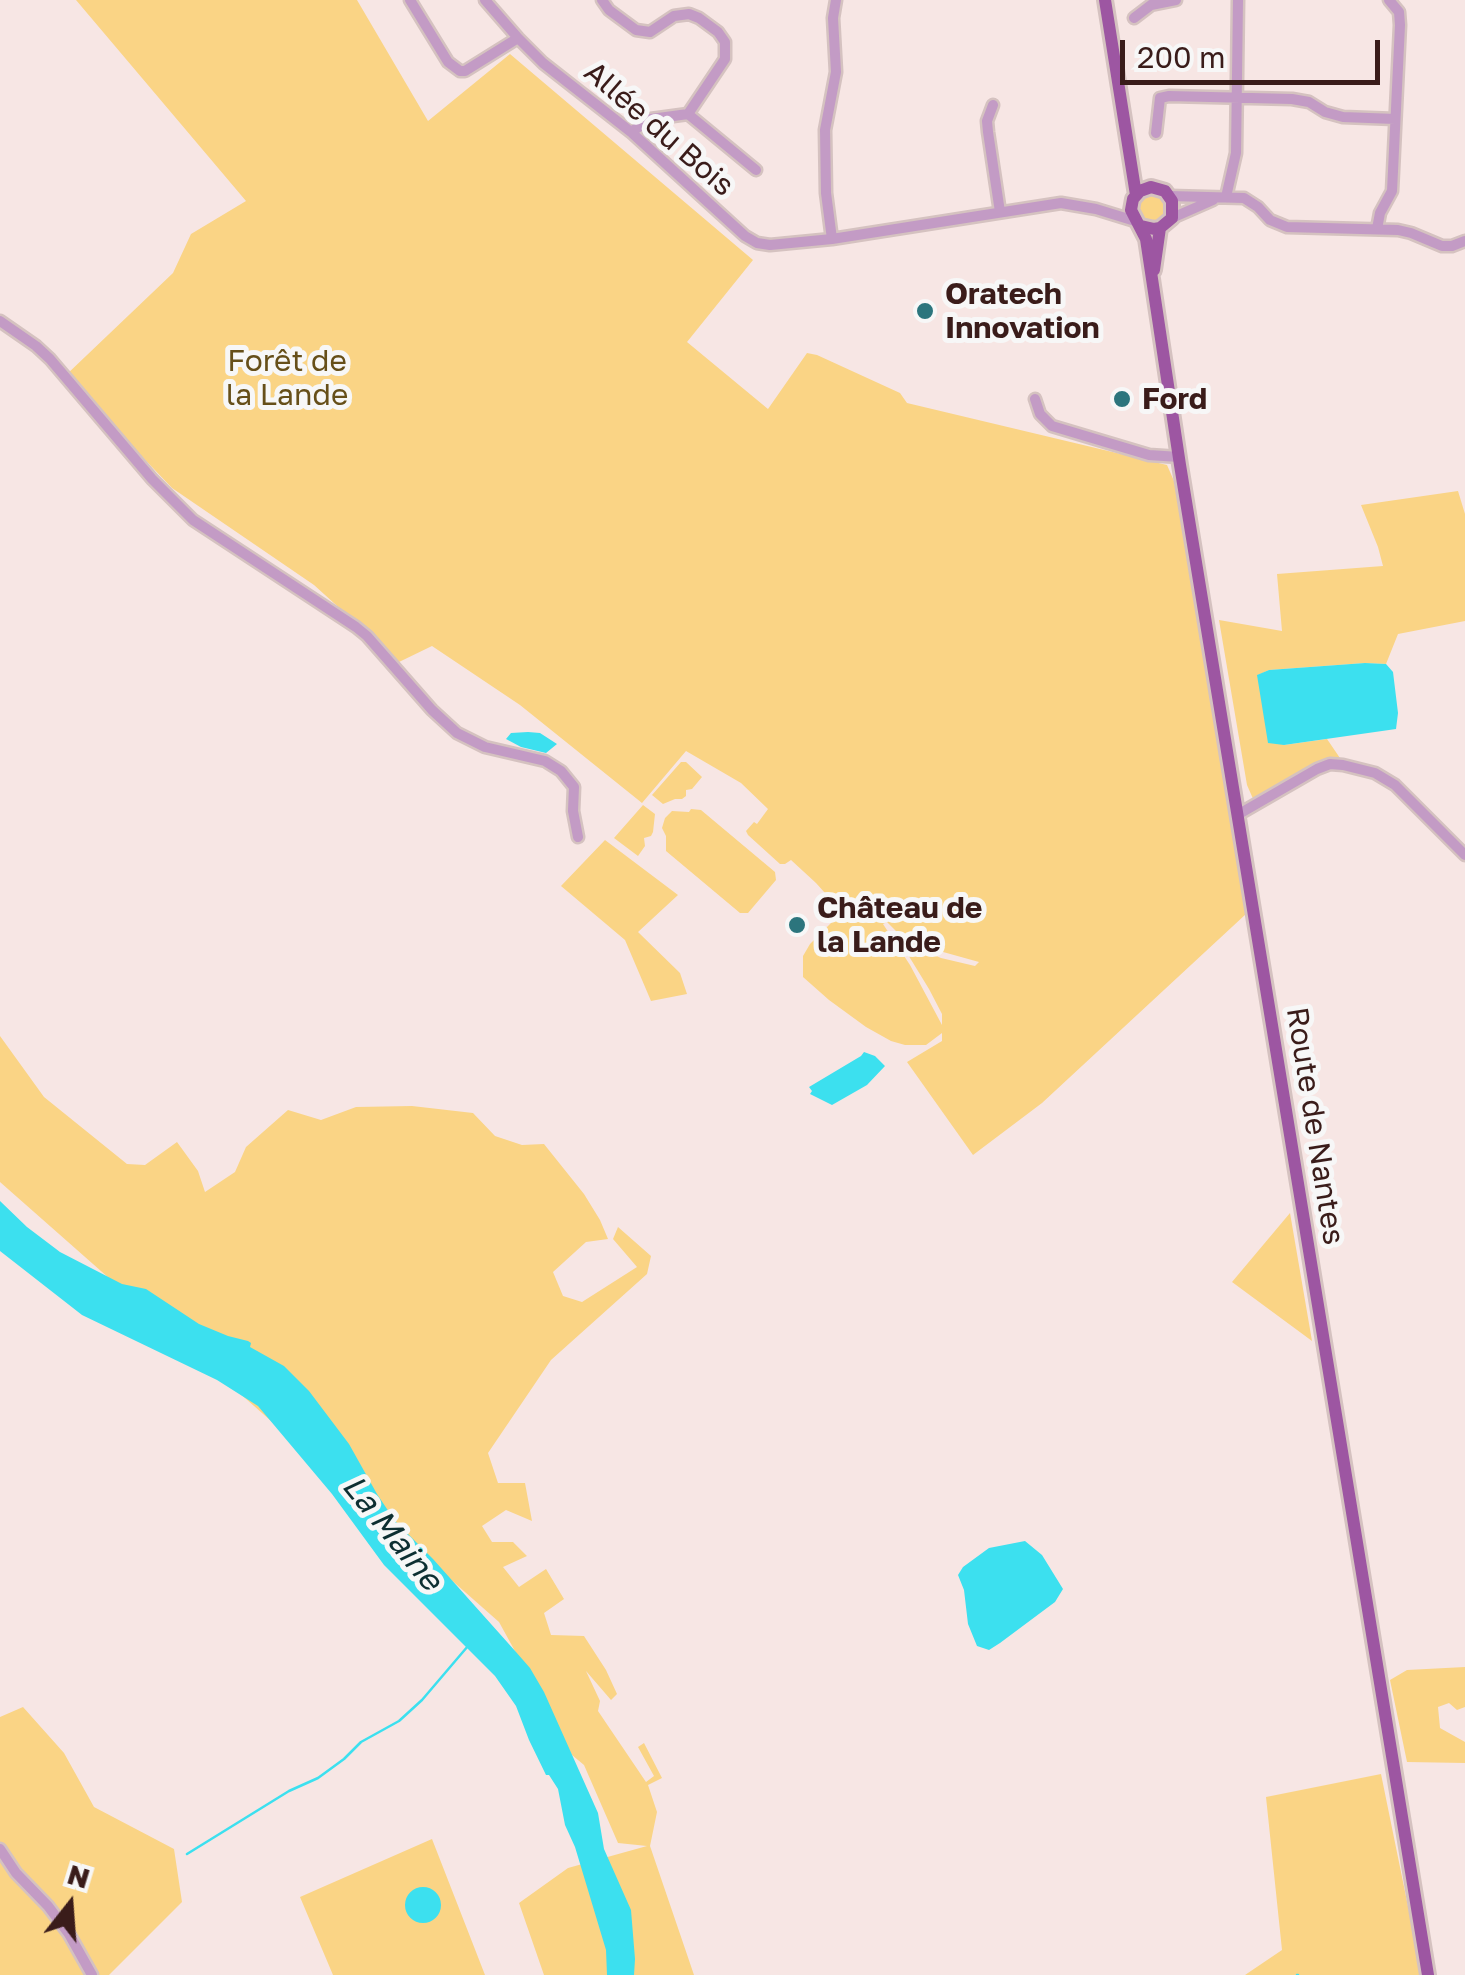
<!DOCTYPE html>
<meta charset="utf-8">
<style>
body{margin:0}
#map{position:relative;width:1465px;height:1975px;overflow:hidden;background:#f7e6e4;font-family:"Golos Text",sans-serif}
canvas{display:block}
.north{position:absolute;left:20px;top:1855px;width:100px;height:100px;-webkit-text-stroke:8px #f7f7f7;paint-order:stroke;rotate:17deg;font-size:28px;font-weight:700;line-height:40px;text-align:center;color:#3a1c1a}
.north::after{content:'';display:block;margin:auto;width:35px;height:45px;background:#3a1c1a;clip-path:polygon(50% 0,100% 100%,50% 72%,0 100%)}
.scale{position:absolute;left:1120px;top:40px;width:260px;height:45px;box-sizing:border-box;border:5px solid #3a1c1a;border-top:0;padding-left:12px;font-size:30px;line-height:35px;white-space:nowrap;color:#3a1c1a;-webkit-text-stroke:8px #f7f7f7;paint-order:stroke}
</style>
<div id="map">
<canvas width="1465" height="1975"></canvas>
<div class="north">N</div>
<div class="scale">200 m</div>
</div>
<script>
const g = document.querySelector('canvas').getContext('2d');
g.lineJoin = 'round';
function fill(path, color) { g.fillStyle = color; g.fill(path, 'evenodd'); }
const toPath = rows => new Path2D(rows.map(r => 'M' + r).join(''));
function strokePath(path, color, width, dash) { g.strokeStyle = color; g.lineWidth = width; g.lineCap = dash ? 'butt' : 'round'; g.setLineDash(dash || []); g.stroke(path); }
function drawText(font, color, halo, rows, align = 'center') {
  g.font = font + ' "Golos Text",sans-serif'; g.lineWidth = 10; g.setLineDash([]); g.textBaseline = 'middle'; g.strokeStyle = halo; g.fillStyle = color; for (const [text, x, y, turn = 0] of rows) {
    g.save(); g.translate(x, y); g.rotate((+turn || 0) * Math.PI / 180); g.textAlign = isNaN(turn) ? turn : align; if (halo) g.strokeText(text, 0, 0); g.fillText(text, 0, 0); g.restore();
  }
}
fill(toPath([
 [76,0,357,0,428,121,510,54,753,260,687,342,768,409,807,353,817,355,900,393,907,403,1167,465,1174,481,1239,814,1246,914,1042,1103,973,1155,907,1062,942,1041,942,1033,926,1045,905,1045,891,1041,866,1027,829,1000,803,977,803,956,810,944,842,912,816,883,791,860,785,864,780,864,748,835,746,831,754,822,757,824,768,809,741,783,686,751,642,803,520,705,432,646,399,662,314,585,172,488,65,376,173,273,191,234,246,201],
 [887,922,900,935,918,945,979,962,975,966,941,958,899,940,929,989,942,1014,942,1025,910,965,883,924],
 '1138 208a15 15 0 1 1 30 0a15 15 0 1 1-30 0Z',
 [1458,491,1465,514,1465,621,1398,634,1386,664,1365,663,1269,670,1258,675,1284,745,1327,739,1342,761,1321,763,1277,786,1254,801,1247,785,1219,620,1282,631,1277,574,1383,566,1378,547,1361,505],
 [681,762,686,762,702,777,692,789,686,790,686,796,682,799,675,799,663,804,652,795],
 [643,805,655,814,653,832,651,836,644,838,645,846,638,856,614,838],
 [691,809,701,810,775,872,776,880,748,913,740,913,666,851,666,836,662,828,665,818,672,811,689,812],
 [605,840,678,895,638,932,680,973,687,994,651,1001,625,940,561,886],
 [0,1036,44,1097,127,1164,145,1165,177,1142,198,1171,205,1192,235,1172,246,1147,288,1110,321,1120,356,1107,412,1106,473,1113,495,1136,522,1145,544,1144,584,1194,600,1220,608,1239,586,1242,553,1272,563,1296,582,1302,637,1267,613,1239,618,1227,651,1256,647,1274,551,1360,488,1453,498,1483,525,1483,532,1521,506,1510,482,1526,492,1542,513,1542,527,1556,503,1567,519,1587,546,1569,564,1599,544,1613,551,1635,584,1636,606,1670,617,1694,611,1700,586,1671,600,1701,598,1711,646,1782,654,1776,638,1747,644,1743,662,1778,648,1785,657,1812,650,1846,694,1975,544,1975,519,1903,568,1868,647,1846,618,1843,584,1765,572,1755,499,1622,0,1182],
 [1290,1213,1312,1341,1232,1282],
 [1465,1667,1465,1707,1457,1710,1449,1703,1438,1707,1440,1728,1465,1742,1465,1763,1407,1762,1390,1680,1407,1670],
 [23,1707,64,1753,94,1807,174,1849,182,1902,109,1975,0,1975,0,1717],
 [1381,1774,1422,1975,1245,1975,1282,1950,1266,1797],
 [432,1839,485,1975,333,1975,300,1897]
]), '#fad485');
fill(toPath([
 [1365,663,1386,664,1393,672,1398,713,1396,729,1284,745,1268,743,1257,675,1269,670],
 [528,732,540,733,557,744,546,753,521,747,506,739,511,733],
 [864,1052,875,1056,885,1066,867,1085,832,1105,810,1094,812,1091,809,1087,861,1056],
 [0,1201,27,1227,60,1252,122,1284,146,1289,199,1324,228,1336,248,1341,251,1343,250,1347,284,1366,309,1391,349,1444,377,1494,395,1521,433,1559,516,1652,530,1668,544,1692,598,1813,604,1849,631,1910,635,1959,634,1975,607,1975,606,1950,575,1847,565,1825,558,1789,549,1775,546,1775,529,1740,516,1706,495,1676,384,1565,332,1494,258,1406,217,1380,82,1315,0,1251],
 [1025,1541,1042,1555,1063,1589,1055,1602,1000,1643,989,1650,977,1646,968,1624,964,1590,958,1575,963,1567,989,1548],
 '405 1905a18 18 0 1 1 36 0a18 18 0 1 1-36 0Z'
]), '#3ce0ef');
strokePath(toPath([
 [187,1854,289,1791,318,1778,344,1759,361,1742,399,1721,422,1700,468,1646],
 [1297,1975,1298,1975]
]), '#3ce0ef', 2.5);
const minor = toPath([
 [410,0,448,62,460,71,465,71,518,38],
 [485,0,518,38,543,63,631,132,745,236,757,243,770,245,832,239,1061,203,1096,209,1135,221],
 [602,0,609,10,636,30,650,32,674,16,689,14,699,18,718,32,725,42,725,59,688,114,651,119,631,132],
 [1134,18,1151,5,1176,0],
 [993,105,987,121,988,132,1000,212],
 [688,114,756,170],
 [1156,133,1160,98,1169,96,1292,99,1309,102,1325,112,1343,117,1395,119],
 [1170,196,1244,198,1258,207,1270,220,1287,227,1398,230,1411,233,1442,246,1452,246,1465,241],
 [1226,197,1236,153,1238,0],
 [1172,218,1213,200],
 [1377,229,1380,213,1392,191,1393,171,1400,25,1399,12,1389,0],
 [832,239,826,193,825,130,836,72,833,18,836,0],
 [0,321,36,346,50,359,152,479,193,520,356,627,367,636,432,710,457,733,485,747,545,761,561,771,574,787,573,811,578,837],
 [1035,399,1040,414,1052,426,1149,455,1179,457],
 [1239,814,1317,769,1330,764,1343,765,1375,773,1395,785,1465,855],
 [0,1849,16,1873,48,1906,69,1934,92,1975]
]);
const major = toPath([
 [1105,0,1136,195],
 [1141,226,1154,229,1160,228,1172,218,1172,201,1165,191,1151,187,1140,191,1133,199,1131,210,1146,239,1180,465,1428,1975],
 [1154,270,1160,228]
]);
strokePath(minor, '#d5c2c0', 15);
strokePath(major, '#d5c2c0', 18);
strokePath(minor, '#c39bc5', 10);
strokePath(major, '#9d56a2', 12);
for (const [x, y, r, color] of [
 [925,311,10,"#2c757d"],
 [1122,399,10,"#2c757d"],
 [797,925,10,"#2c757d"]
]) { const dot = new Path2D(); dot.arc(x, y, r, 0, 2 * Math.PI); g.fillStyle = color; g.fill(dot); strokePath(dot, '#f7f7f7', 4); }
drawText('30px', '#3a1c1a', '#f7f7f7', [
 ["Allée du Bois",659,129,41],
 ["Route de Nantes",1315,1126,81]
]);
drawText('bold 30px', '#3a1c1a', '#f7f7f7', [
 ["Oratech",945,294],
 ["Innovation",945,328],
 ["Ford",1142,399],
 ["Château de",817,908],
 ["la Lande",817,942]
], 'left');
drawText('30px', '#664f19', '#f7f7f7', [
 ["Forêt de",287,361],
 ["la Lande",287,395]
]);
drawText('italic 32px', '#0d2f32', '#f7f7f7', [
 ["La Maine",392,1533,51]
]);
</script>
